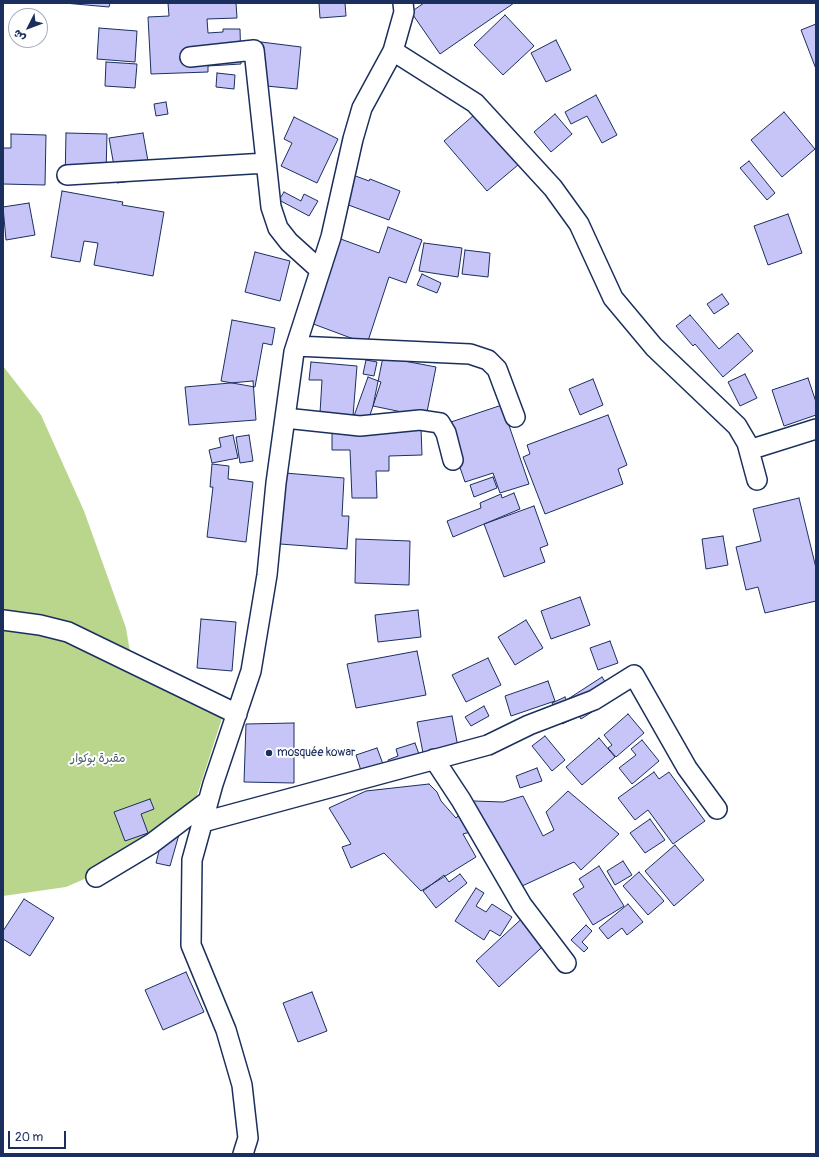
<!DOCTYPE html>
<meta charset="utf-8">
<style>
body{margin:0}
#map{position:relative;width:819px;height:1157px;overflow:hidden;background:#fff;font-family:Pangolin,"Playpen Sans Arabic",sans-serif}
canvas{display:block}
.frame{position:absolute;inset:0;border:4px solid #1b2f5e;pointer-events:none}
.north{position:absolute;left:8px;top:8px;width:40px;height:40px;box-sizing:border-box;background:#fff;border:1px solid #a4acbf;border-radius:50%;rotate:228deg;font-size:11px;font-weight:700;line-height:16px;text-align:center;color:#1b2f5e}
.north::after{content:'';display:block;margin:auto;width:14px;height:18px;background:#1b2f5e;clip-path:polygon(50% 0,100% 100%,50% 72%,0 100%)}
.scale{position:absolute;left:8px;top:1131px;width:58px;height:18px;box-sizing:border-box;border:2px solid #1b2f5e;border-top:0;padding-left:5px;font-size:12px;line-height:14px;white-space:nowrap;color:#1b2f5e;-webkit-text-stroke:3px #fff;paint-order:stroke}
</style>
<div id="map">
<canvas width="819" height="1157"></canvas>
<div class="frame"></div>
<div class="north">ش</div>
<div class="scale">20 m</div>
</div>
<script>
const g = document.querySelector('canvas').getContext('2d');
g.lineJoin = 'round';
function fill(path, color) { g.fillStyle = color; g.fill(path, 'evenodd'); }
const toPath = rows => new Path2D(rows.map(r => 'M' + r).join(''));
function strokePath(path, color, width, dash) { g.strokeStyle = color; g.lineWidth = width; g.lineCap = dash ? 'butt' : 'round'; g.setLineDash(dash || []); g.stroke(path); }
function drawText(font, color, halo, rows, align = 'center') {
  g.font = font + ' Pangolin,"Playpen Sans Arabic",sans-serif'; g.lineWidth = 4; g.setLineDash([]); g.textBaseline = 'middle'; g.strokeStyle = halo; g.fillStyle = color; for (const [text, x, y, turn = 0] of rows) {
    g.save(); g.translate(x, y); g.rotate((+turn || 0) * Math.PI / 180); g.textAlign = isNaN(turn) ? turn : align; if (halo) g.strokeText(text, 0, 0); g.fillText(text, 0, 0); g.restore();
  }
}
fill(toPath([
 [3,366,41,415,84,511,126,628,133,670,224,712,194,805,105,870,66,887,3,896]
]), '#bad58c');
const building = toPath([
 [64,3,110,3,109,7,64,3],
 [168,3,236,3,237,18,207,19,208,33,223,32,223,29,240,29,241,64,208,66,208,72,151,74,148,17,169,16,168,3],
 [319,3,345,3,346,16,320,18,319,3],
 [424,3,514,3,440,54,411,12,424,3],
 [505,15,534,46,503,75,474,45,505,15],
 [816,24,816,69,801,30,816,24],
 [99,28,137,31,135,62,97,59,99,28],
 [556,40,571,70,546,82,531,53,556,40],
 [261,42,301,47,297,89,256,85,261,42],
 [106,62,137,64,135,88,105,86,106,62],
 [217,73,235,75,234,89,216,87,217,73],
 [596,95,617,135,602,143,587,116,571,124,565,112,596,95],
 [166,102,168,114,156,116,154,104,166,102],
 [481,109,524,160,487,191,444,141,481,109],
 [784,112,815,149,782,177,751,140,784,112],
 [555,114,572,134,551,152,534,132,555,114],
 [294,117,338,139,317,183,281,166,292,143,284,139,294,117],
 [66,133,107,134,106,174,85,173,85,184,65,183,66,133],
 [143,133,151,178,117,183,109,138,143,133],
 [11,134,46,135,45,185,3,184,3,148,11,148,11,134],
 [749,161,775,193,767,200,740,168,749,161],
 [353,175,369,181,370,179,400,191,389,220,343,203,353,175],
 [62,191,123,202,122,205,164,212,153,276,94,265,98,243,84,241,80,262,51,257,62,191],
 [284,192,301,201,304,194,318,201,309,216,279,200,284,192],
 [29,203,35,235,6,240,3,207,29,203],
 [788,214,802,253,768,265,754,226,788,214],
 [388,227,422,240,406,283,389,277,367,344,308,322,338,238,379,253,388,227],
 [424,243,462,248,458,277,419,271,424,243],
 [465,250,490,253,488,277,462,274,465,250],
 [255,252,290,261,280,301,245,292,255,252],
 [422,274,441,283,437,293,417,285,422,274],
 [722,294,729,304,714,314,707,304,722,294],
 [690,315,719,349,738,333,753,351,723,377,695,344,693,346,676,326,690,315],
 [232,320,275,328,272,345,263,343,255,387,221,381,232,320],
 [383,357,436,367,426,417,373,406,383,357],
 [366,360,377,362,374,376,363,374,366,360],
 [311,362,357,366,353,416,320,413,322,380,309,380,311,362],
 [745,374,757,398,740,406,728,382,745,374],
 [368,377,381,382,368,421,354,416,368,377],
 [808,378,816,402,816,415,784,426,772,390,808,378],
 [593,379,603,405,580,415,569,389,593,379],
 [253,381,256,420,189,425,185,387,253,381],
 [502,405,529,484,500,493,493,473,465,482,445,424,502,405],
 [608,415,627,465,618,469,623,484,545,514,523,457,530,454,527,445,608,415],
 [421,428,422,455,389,456,389,471,376,471,377,498,352,498,350,450,332,450,332,431,421,428],
 [233,435,238,458,212,463,209,450,221,447,219,438,233,435],
 [249,435,253,461,240,463,236,437,249,435],
 [212,464,229,466,228,479,253,482,246,542,207,537,213,487,210,487,212,464],
 [285,473,344,478,342,516,349,516,347,549,280,544,285,473],
 [493,477,497,488,474,497,470,485,493,477],
 [514,493,520,509,453,537,447,521,481,508,480,503,501,494,502,498,514,493],
 [799,498,816,568,816,601,765,613,758,587,746,590,736,547,761,541,753,509,799,498],
 [534,506,548,545,540,548,545,562,504,577,484,524,534,506],
 [723,536,728,565,706,569,702,539,723,536],
 [356,539,410,541,409,585,355,583,356,539],
 [580,597,590,625,551,639,541,611,580,597],
 [418,610,421,637,378,642,375,615,418,610],
 [201,619,236,622,232,671,197,668,201,619],
 [526,620,543,648,515,665,498,637,526,620],
 [610,641,618,663,598,670,590,648,610,641],
 [417,651,426,695,356,708,347,664,417,651],
 [488,658,501,685,466,702,452,675,488,658],
 [602,677,615,697,581,719,568,699,602,677],
 [548,681,555,701,511,716,505,696,548,681],
 [565,697,575,718,562,724,552,703,565,697],
 [484,706,489,716,471,726,465,717,484,706],
 [628,714,644,733,616,757,608,748,612,745,604,735,628,714],
 [452,716,459,752,424,758,417,722,452,716],
 [294,723,294,783,244,782,246,724,294,723],
 [545,736,565,760,552,771,532,746,545,736],
 [599,738,615,757,582,785,566,767,599,738],
 [642,740,659,761,632,784,619,768,636,755,631,749,642,740],
 [415,743,424,768,395,778,388,760,398,756,396,749,415,743],
 [377,748,386,772,364,780,356,755,377,748],
 [537,768,542,781,520,788,516,776,537,768],
 [654,772,659,779,669,772,705,821,673,844,648,810,635,820,618,798,654,772],
 [429,784,437,792,441,801,456,818,474,801,503,802,523,796,543,836,554,830,546,812,568,791,619,834,581,870,574,862,507,893,474,831,463,834,476,857,421,891,384,853,351,868,342,847,351,844,329,808,366,791,429,784],
 [150,799,154,809,141,814,148,833,125,841,114,812,150,799],
 [650,819,665,840,645,853,630,833,650,819],
 [165,827,180,831,170,866,156,863,165,827],
 [675,845,704,880,674,906,645,871,675,845],
 [623,861,632,875,615,885,607,871,623,861],
 [599,866,624,906,593,925,573,894,584,887,579,879,599,866],
 [639,872,664,901,648,915,623,886,639,872],
 [460,874,467,883,436,908,423,891,444,875,449,882,460,874],
 [476,888,484,893,476,906,486,912,492,904,512,917,500,936,490,930,484,940,455,921,476,888],
 [24,899,54,918,30,956,3,939,3,931,24,899],
 [628,904,643,922,627,935,622,928,608,939,599,928,628,904],
 [529,912,553,937,499,987,476,961,529,912],
 [586,925,592,931,582,942,588,948,584,952,571,940,586,925],
 [186,972,204,1012,163,1030,145,990,186,972],
 [312,992,327,1031,298,1042,283,1003,312,992]
]);
fill(building, '#c7c5f8');
strokePath(building, '#1b2f5e', 1);
const minor = toPath([
 [393,51,475,103,553,188,579,224,613,298,654,347,737,426,747,443,757,480],
 [190,57,254,50,271,207,278,228,289,242,320,270],
 [67,175,266,163],
 [296,346,470,354,488,360,497,369,515,417],
 [285,418,360,426,420,420,440,423,446,433,453,460],
 [749,450,816,429],
 [3,620,40,625,68,632,237,714],
 [434,759,461,800,522,905,566,963],
 [203,822,488,745,529,725,594,700,634,675,687,768,717,809],
 [96,877,151,844,208,801],
 [243,1154,248,1138,242,1085,226,1030,191,945,192,860,213,784,251,671,267,575,276,483,294,352,331,237,353,139,362,108,393,51,404,12,403,3]
]);
strokePath(minor, '#1b2f5e', 22);
strokePath(minor, '#fff', 19);
for (const [x, y, r, color] of [
 [269,753,4,"#1b2f5e"]
]) { const dot = new Path2D(); dot.arc(x, y, r, 0, 2 * Math.PI); g.fillStyle = color; g.fill(dot); strokePath(dot, '#fff', 1.5); }
drawText('12px', '#1b2f5e', '#fff', [
 ["mosquée kowar",277,753]
], 'left');
drawText('12px', '#4b616c', '#fff', [
 ["مقبرة بوكوار",98,759]
]);
</script>
